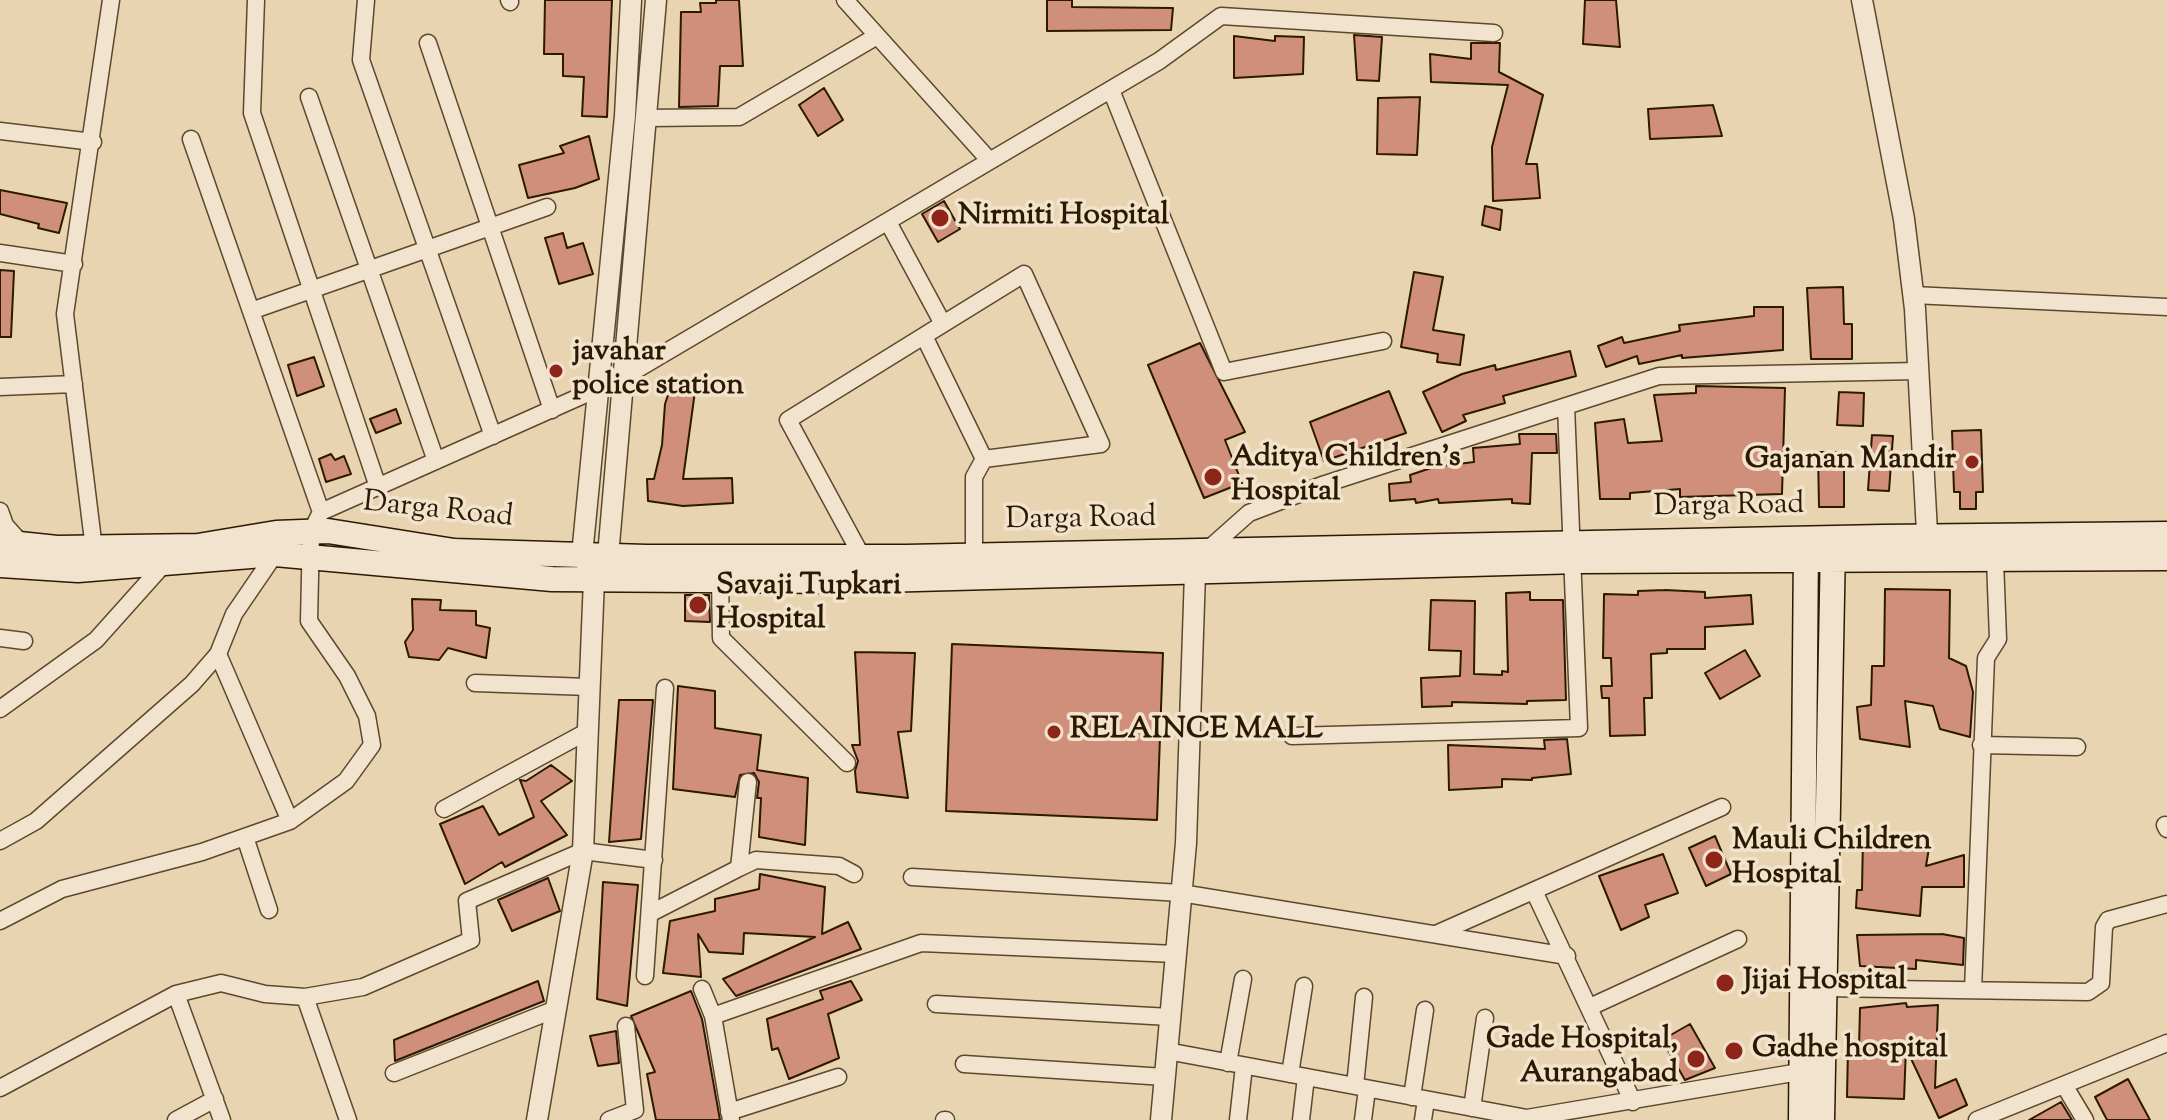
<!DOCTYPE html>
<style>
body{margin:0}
canvas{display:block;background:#e9d4b2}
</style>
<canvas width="2167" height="1120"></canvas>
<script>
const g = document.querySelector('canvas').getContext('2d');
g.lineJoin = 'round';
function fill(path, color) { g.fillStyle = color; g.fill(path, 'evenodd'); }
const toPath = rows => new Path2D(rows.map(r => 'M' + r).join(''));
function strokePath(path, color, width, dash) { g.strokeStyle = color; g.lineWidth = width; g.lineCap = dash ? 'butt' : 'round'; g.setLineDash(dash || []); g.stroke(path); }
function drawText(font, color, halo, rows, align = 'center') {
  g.font = font + ' "Sorts Mill Goudy",serif'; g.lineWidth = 7; g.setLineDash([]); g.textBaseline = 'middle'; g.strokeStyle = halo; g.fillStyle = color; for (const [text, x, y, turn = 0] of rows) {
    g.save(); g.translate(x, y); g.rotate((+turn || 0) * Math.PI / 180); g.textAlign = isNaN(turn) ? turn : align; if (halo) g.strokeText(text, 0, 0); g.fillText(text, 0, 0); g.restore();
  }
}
const building = toPath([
 [545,0,612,0,607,117,582,116,584,77,563,76,563,54,544,54,545,0],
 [716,0,739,0,743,66,720,66,718,106,679,107,681,12,701,12,700,3,716,3,716,0],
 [1047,0,1072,0,1072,7,1173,8,1171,30,1047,31,1047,0],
 [1585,0,1616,0,1620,47,1583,44,1585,0],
 [1354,35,1382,37,1379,81,1357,80,1354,35],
 [1234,36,1275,41,1275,36,1304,37,1303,74,1234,78,1234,36],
 [1471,43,1500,43,1499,72,1543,95,1526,164,1537,164,1540,198,1493,201,1492,147,1508,85,1431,82,1430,54,1471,59,1471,43],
 [824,88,843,120,818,136,799,105,824,88],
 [1420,97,1417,155,1377,154,1378,98,1420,97],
 [1713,105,1722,136,1650,139,1648,109,1713,105],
 [589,136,599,179,575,188,528,198,519,165,564,153,560,146,589,136],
 [0,190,67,203,59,233,38,228,39,224,0,214,0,190],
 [944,201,960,229,938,242,922,214,944,201],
 [1485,206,1502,210,1500,230,1482,225,1485,206],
 [563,233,567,248,583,243,593,274,559,284,545,238,563,233],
 [0,270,14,271,11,337,0,337,0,270],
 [1414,272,1443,277,1433,330,1464,335,1460,365,1437,362,1438,354,1401,347,1414,272],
 [1843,287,1844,324,1852,324,1852,359,1811,359,1807,288,1843,287],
 [1754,307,1783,307,1783,350,1682,358,1682,355,1639,364,1637,356,1606,367,1598,346,1622,337,1624,343,1680,331,1679,325,1754,316,1754,307],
 [1200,343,1245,432,1225,440,1242,483,1204,498,1148,365,1200,343],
 [1570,351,1576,376,1503,396,1505,403,1463,415,1466,421,1442,432,1423,392,1462,374,1495,365,1496,370,1570,351],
 [314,357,324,386,297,396,288,365,314,357],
 [673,380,696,384,683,479,732,478,733,503,683,506,648,501,647,479,654,479,662,445,665,404,673,380],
 [1696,386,1785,388,1782,494,1680,497,1680,489,1630,493,1630,499,1600,499,1595,423,1624,419,1628,443,1662,441,1654,395,1696,393,1696,386],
 [1389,391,1406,433,1324,461,1310,422,1389,391],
 [1839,392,1864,393,1863,426,1837,425,1839,392],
 [396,409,401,423,376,433,370,419,396,409],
 [1981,430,1983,492,1976,492,1976,509,1960,509,1960,492,1954,492,1952,431,1981,430],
 [1519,434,1556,434,1557,453,1532,453,1530,504,1512,503,1512,499,1439,503,1438,499,1416,503,1415,499,1390,501,1389,484,1411,482,1410,475,1434,467,1474,462,1473,448,1520,444,1519,434],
 [1872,435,1893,436,1889,491,1868,490,1872,435],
 [1818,452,1844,452,1844,507,1819,507,1818,452],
 [331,454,335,460,344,456,351,474,326,482,319,459,331,454],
 [1885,589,1950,590,1949,658,1966,666,1973,692,1970,737,1940,729,1933,706,1905,701,1910,747,1860,739,1857,707,1871,705,1872,666,1884,666,1885,589],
 [1665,590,1705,592,1705,598,1751,595,1753,624,1705,627,1705,649,1667,649,1667,653,1651,654,1652,698,1644,698,1645,735,1610,736,1609,698,1602,698,1601,686,1612,686,1611,658,1603,658,1604,594,1638,595,1638,591,1665,590],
 [1530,592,1530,600,1563,600,1566,700,1527,701,1527,704,1452,702,1452,706,1422,707,1421,678,1460,676,1461,651,1429,650,1431,600,1475,601,1474,674,1502,675,1502,671,1508,672,1506,593,1530,592],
 [685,595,709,595,710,622,685,621,685,595],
 [412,599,441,600,440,610,476,611,476,625,490,628,486,658,448,648,439,660,409,657,405,642,413,630,412,599],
 [952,644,1163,653,1157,820,946,811,952,644],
 [1745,650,1760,676,1720,699,1705,673,1745,650],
 [855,652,915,653,911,731,898,732,908,798,857,792,855,771,858,761,852,745,860,745,855,652],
 [678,686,715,691,715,728,761,735,757,770,808,778,805,845,759,837,761,798,757,798,759,782,754,773,740,775,735,797,673,789,678,686],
 [619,700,653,700,641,839,609,842,619,700],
 [1567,739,1571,774,1532,778,1532,780,1502,779,1502,787,1449,790,1448,745,1545,749,1544,740,1567,739],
 [551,765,572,781,541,801,567,835,505,867,502,862,465,884,440,824,483,806,499,835,534,817,520,780,526,781,551,765],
 [1715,836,1731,874,1706,886,1689,848,1715,836],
 [1863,836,1930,842,1926,866,1964,855,1964,887,1922,887,1920,916,1856,908,1857,890,1862,890,1863,836],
 [1663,854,1678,893,1645,905,1649,917,1621,930,1599,876,1663,854],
 [760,874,825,887,822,934,848,922,861,949,736,996,723,979,815,937,744,933,743,954,709,952,698,934,701,977,663,973,670,921,715,911,715,899,759,889,760,874],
 [548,878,560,911,512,931,498,900,548,878],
 [603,882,638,885,627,1006,597,999,603,882],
 [1942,934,1964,938,1963,965,1916,960,1916,969,1860,966,1857,935,1942,934],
 [538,981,544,1001,395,1061,394,1040,538,981],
 [851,981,862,1000,828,1014,839,1058,789,1079,778,1048,772,1050,767,1019,823,999,820,991,851,981],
 [691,991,702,1019,720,1120,656,1120,647,1074,655,1072,631,1016,691,991],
 [1906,1003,1907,1007,1938,1005,1935,1088,1956,1079,1967,1105,1939,1118,1906,1048,1904,1099,1847,1097,1848,1048,1859,1048,1860,1008,1906,1003],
 [1690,1024,1715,1068,1685,1080,1662,1040,1690,1024],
 [616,1031,619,1063,598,1066,590,1036,616,1031],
 [2128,1079,2150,1120,2107,1120,2095,1097,2128,1079],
 [2061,1102,2072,1120,2029,1120,2061,1102]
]);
fill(building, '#d08f7b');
strokePath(building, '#2d1900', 2);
const minor = toPath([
 [256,0,252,113,378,487],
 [366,0,361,60,493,436],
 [509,0,510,2],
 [845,0,990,161],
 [428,43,552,410],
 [1111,90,1224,372,1383,341],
 [309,97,436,461],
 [647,118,739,117,877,36],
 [0,131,93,142],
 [191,139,321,512],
 [888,222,943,324],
 [0,253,74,264],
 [1913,295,2167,307],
 [251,311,547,207],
 [0,387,74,384],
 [0,511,5,525,22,544],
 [1204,553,1249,513,1325,484,1659,376,1919,371],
 [974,555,974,477,984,459],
 [95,557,65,314,111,0],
 [866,564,788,420,943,324,1024,274,1101,444,984,459,924,336],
 [720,580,721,638,847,763],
 [0,638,24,641],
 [218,654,290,821],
 [475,683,589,687],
 [0,709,96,640,164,564],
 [1292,736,1579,728,1566,406],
 [1981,745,2077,747],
 [444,809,588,731],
 [2165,825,2167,829],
 [245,837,269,910],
 [0,841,36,821,192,684,218,654,234,614,275,554],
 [739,868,756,860,839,866,854,874],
 [912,877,1181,893,1567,956],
 [1534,891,1633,1102],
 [651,913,739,868,748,782],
 [0,921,62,889,202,852,290,821,346,781,372,745,367,716,347,676,309,621,311,532,321,512,624,377,1159,61,1221,16,1494,33],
 [1436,934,1722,807],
 [645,976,665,688],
 [1825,988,2088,992,2101,983,2104,927,2108,920,2167,904],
 [702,989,713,1016,731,1120],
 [1973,990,1986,658,1998,639,1995,560],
 [176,994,222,1120],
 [305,997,348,1120],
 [936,1004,1170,1017],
 [1590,1007,1738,939],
 [713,1016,921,943,1176,954],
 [1167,1051,1527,1118,1811,1070],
 [1228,1063,1243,979],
 [964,1064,1165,1077],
 [394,1073,556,1009],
 [1290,1074,1304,986],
 [2064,1085,2085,1120],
 [1355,1086,1364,997],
 [0,1088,176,994,221,983,265,994,305,997,363,987,471,940,467,901,583,851,654,860],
 [1412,1097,1425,1010],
 [1472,1108,1485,1018],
 [729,1112,838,1077],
 [176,1120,215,1099],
 [609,1120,635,1110,626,1026],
 [944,1120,946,1120],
 [1238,1120,1244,1066],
 [1301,1120,1306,1077],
 [1363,1120,1367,1089],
 [1423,1120,1426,1100],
 [1977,1120,2167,1043]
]);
const tertiary = toPath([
 [1862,0,1904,219,1915,309,1928,551],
 [589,568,582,555,625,116,631,0],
 [537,1120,583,851,594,579,608,556,656,0],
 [1161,1120,1186,843,1195,573]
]);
const secondary = toPath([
 [0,542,57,548,198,546,276,533,328,531,454,551,646,557,906,557,1883,537,2167,534],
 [0,565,78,570,275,554,552,579,843,581,1581,561,2167,558],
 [1801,1120,1806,546],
 [1822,1120,1833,544]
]);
strokePath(minor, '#5c482c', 19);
strokePath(tertiary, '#5c482c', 23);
strokePath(secondary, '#2d1900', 27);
strokePath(minor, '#f1e3cd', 16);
strokePath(tertiary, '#f1e3cd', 20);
strokePath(secondary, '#f1e3cd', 24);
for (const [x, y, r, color] of [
 [940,218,10,"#8f2418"],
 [556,371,8,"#8f2418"],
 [1972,462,8,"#8f2418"],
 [1213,477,10,"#8f2418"],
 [698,605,10,"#8f2418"],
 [1054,732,8,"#8f2418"],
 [1714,860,10,"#8f2418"],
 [1725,983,10,"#8f2418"],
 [1734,1051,10,"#8f2418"],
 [1696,1059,10,"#8f2418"]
]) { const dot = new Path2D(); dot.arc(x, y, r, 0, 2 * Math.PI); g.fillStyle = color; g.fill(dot); strokePath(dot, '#f1e3cd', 3); }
drawText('bold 30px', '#2d1900', '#f1e3cd', [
 ["Nirmiti Hospital",958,218],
 ["javahar",572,354],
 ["police station",572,388],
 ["Aditya Children's",1231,460],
 ["Hospital",1231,494],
 ["Gajanan Mandir",1956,462,"right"],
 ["Savaji Tupkari",716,588],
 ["Hospital",716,622],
 ["RELAINCE MALL",1070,732],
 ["Mauli Children",1732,843],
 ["Hospital",1732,877],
 ["Jijai Hospital",1743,983],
 ["Gade Hospital,",1678,1042,"right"],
 ["Aurangabad",1678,1076,"right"],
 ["Gadhe hospital",1752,1051]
], 'left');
drawText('30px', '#2d1900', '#f1e3cd', [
 ["Darga Road",1729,508,-1],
 ["Darga Road",438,512,6],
 ["Darga Road",1081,521,-1]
]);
</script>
